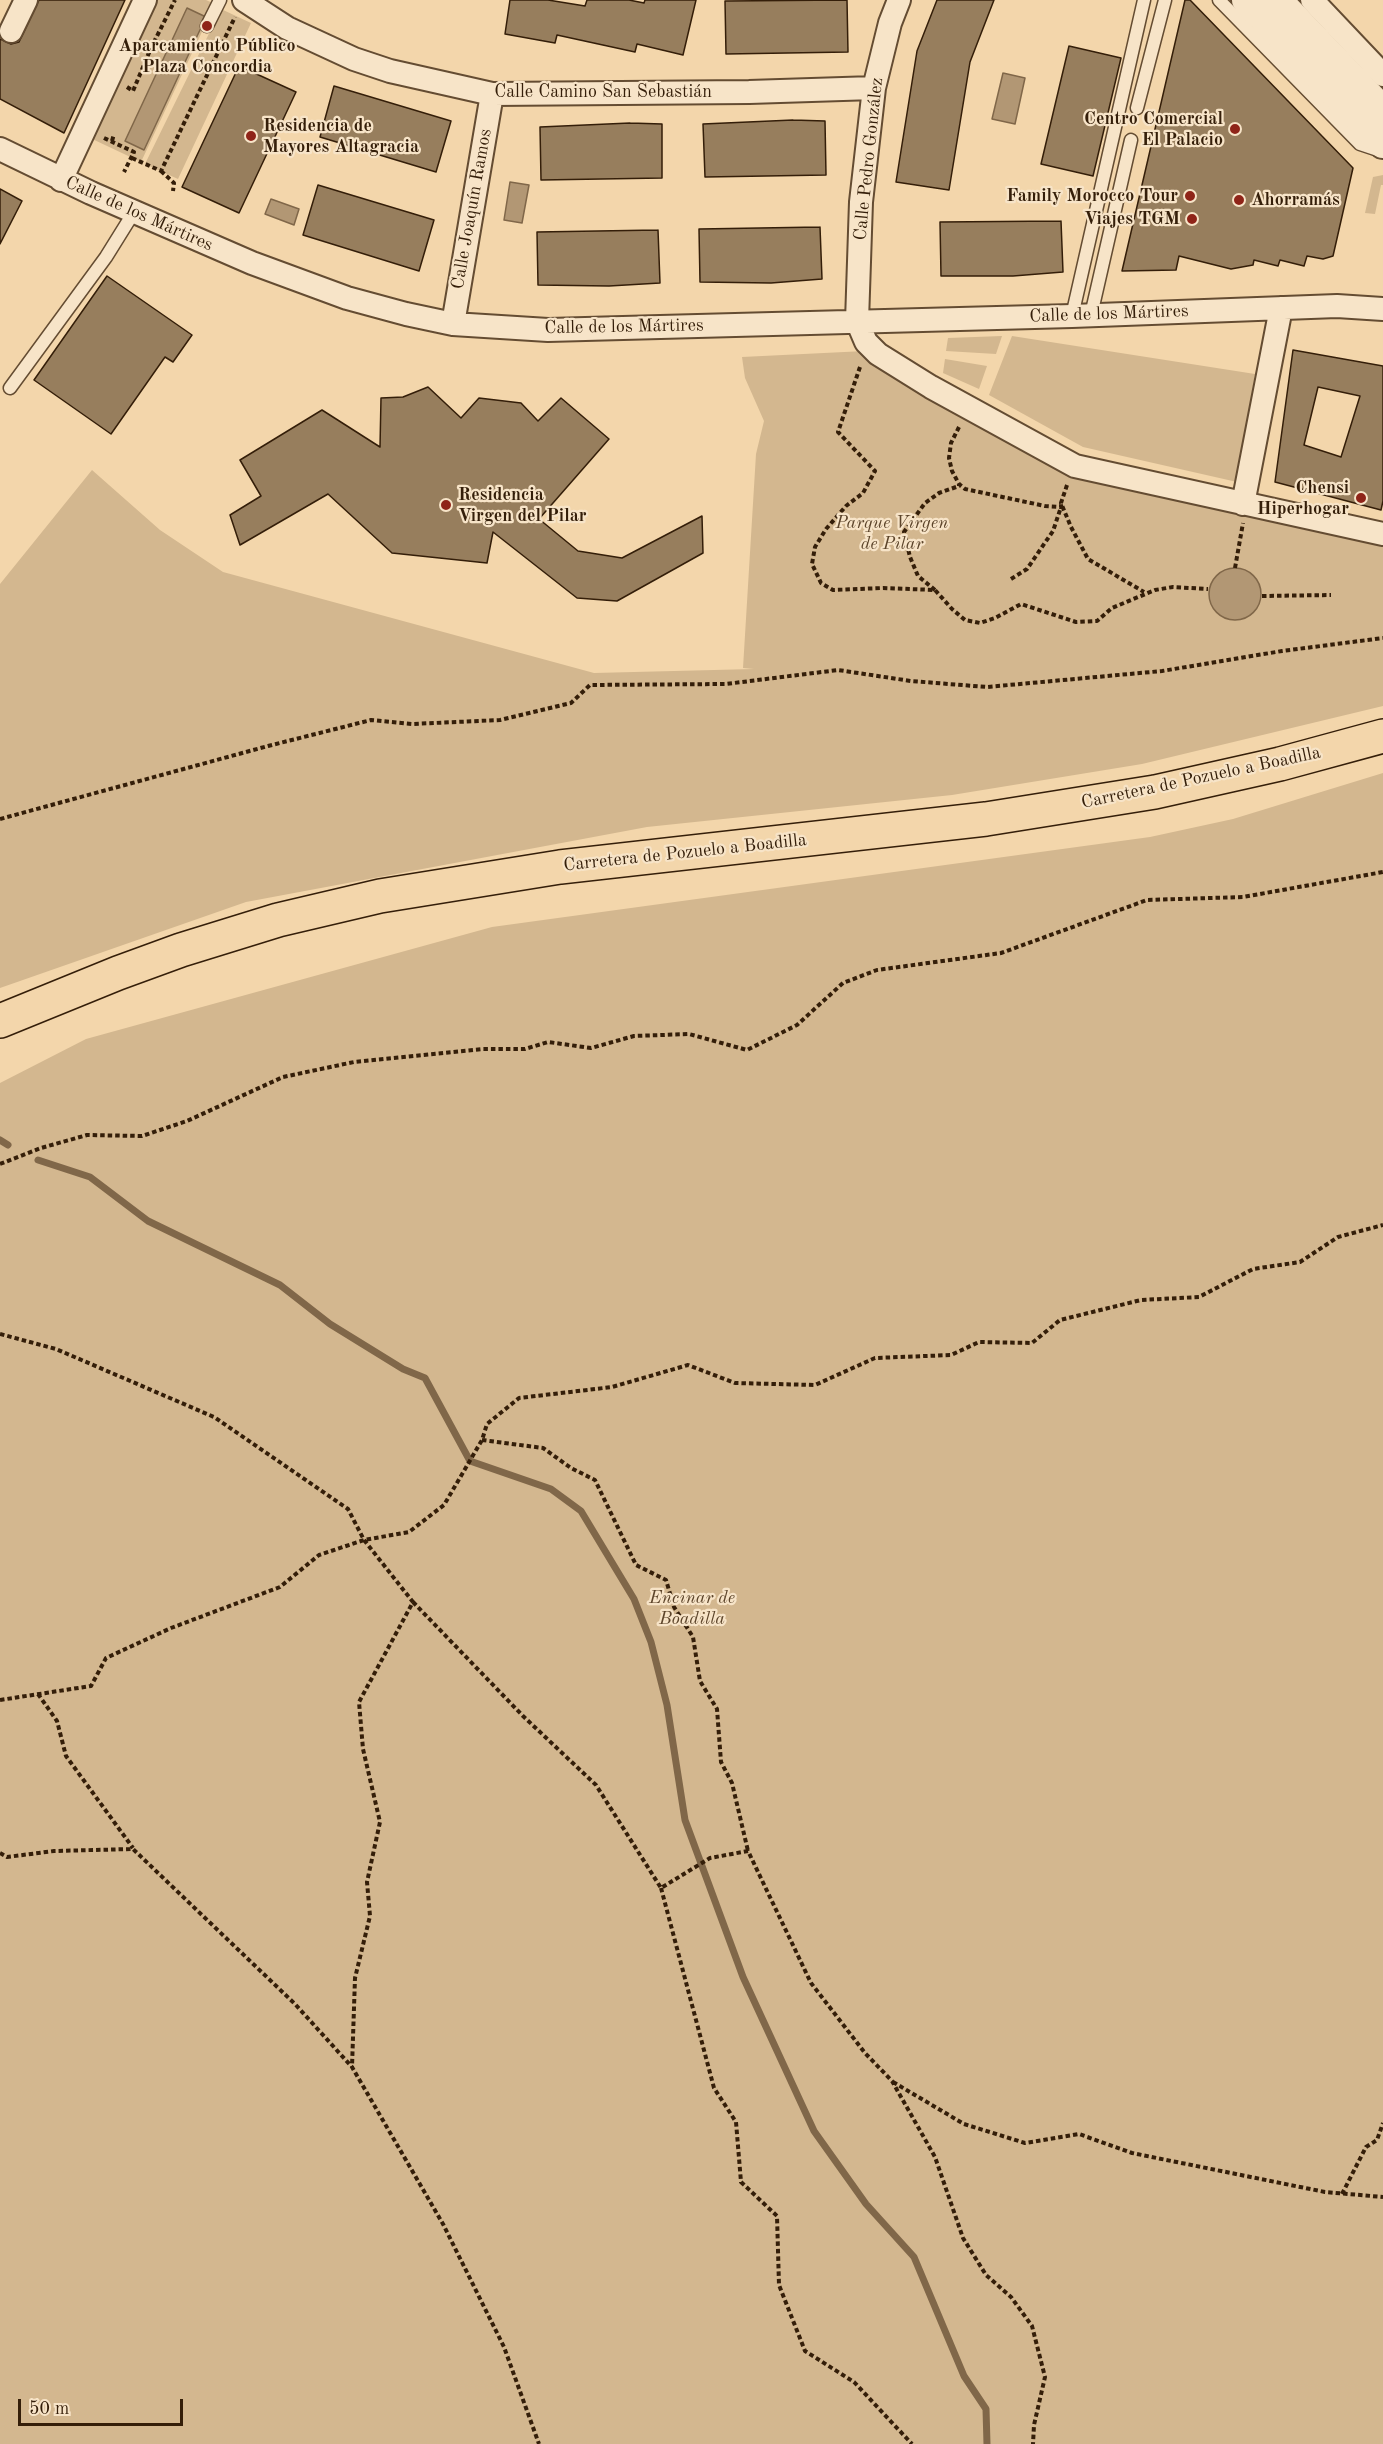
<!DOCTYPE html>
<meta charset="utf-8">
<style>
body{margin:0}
#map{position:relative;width:1383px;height:2444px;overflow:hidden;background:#f3d6ab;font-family:"Old Standard TT",serif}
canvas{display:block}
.scale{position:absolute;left:18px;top:2399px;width:165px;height:27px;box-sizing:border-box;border:3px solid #341e09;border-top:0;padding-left:8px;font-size:18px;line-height:21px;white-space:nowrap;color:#341e09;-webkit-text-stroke:4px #f7e4c8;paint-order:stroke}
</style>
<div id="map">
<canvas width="1383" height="2444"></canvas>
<div class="scale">50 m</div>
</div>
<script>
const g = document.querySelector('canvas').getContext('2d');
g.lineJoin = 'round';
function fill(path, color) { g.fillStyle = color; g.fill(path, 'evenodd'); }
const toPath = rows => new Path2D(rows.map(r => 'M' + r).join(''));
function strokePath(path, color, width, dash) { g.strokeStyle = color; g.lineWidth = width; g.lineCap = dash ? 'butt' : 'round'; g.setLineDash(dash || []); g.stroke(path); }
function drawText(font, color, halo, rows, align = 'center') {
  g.font = font + ' "Old Standard TT",serif'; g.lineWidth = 4.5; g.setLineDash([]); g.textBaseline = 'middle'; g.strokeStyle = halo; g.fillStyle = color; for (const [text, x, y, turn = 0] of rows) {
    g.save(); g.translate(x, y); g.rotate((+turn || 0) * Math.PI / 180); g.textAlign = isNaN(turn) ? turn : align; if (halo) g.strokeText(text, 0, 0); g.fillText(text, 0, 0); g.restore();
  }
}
fill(toPath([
 [151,0,206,0,215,4,141,162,88,137],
 [221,9,251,23,178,179,145,164],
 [1383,175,1383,185,1381,185,1375,214,1365,213,1373,177],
 [1002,336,996,354,946,351,948,338],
 [1012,336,1255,374,1237,482,1083,447,989,395],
 [865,351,1070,472,1383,542,1383,706,1142,764,952,795,647,827,246,902,0,988,0,584,92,470,160,530,223,572,594,673,754,669,743,668,756,454,764,421,745,378,742,357],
 [945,359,987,366,979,389,943,373],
 [1383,773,1383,2444,0,2444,0,1083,86,1039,492,927,1150,837,1233,819]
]), '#d3b78f');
const water = toPath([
 [187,8,206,17,144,150,125,141,187,8],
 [1003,73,1025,78,1015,124,992,119,1003,73],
 [510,182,529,185,522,223,504,220,510,182],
 [271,199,299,209,294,225,265,214,271,199],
 '1209 594a26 26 0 1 1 52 0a26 26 0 1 1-52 0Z'
]);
fill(water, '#b29774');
strokePath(water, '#806749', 1.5);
strokePath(toPath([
 [0,1140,8,1145],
 [38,1160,90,1177,148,1221,280,1285,330,1324,403,1369,425,1378,470,1461,551,1489,581,1511,634,1599,651,1642,667,1705,685,1820,743,1977,814,2131,866,2204,914,2257,964,2376,986,2409,987,2444]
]), '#806749', 7);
const building = toPath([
 [39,0,125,0,64,133,0,99,0,39,11,44,19,42,39,0],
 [510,0,548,0,585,6,587,0,629,0,644,3,645,0,696,0,683,55,637,44,635,52,557,35,555,43,505,34,510,0],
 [847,0,848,52,726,54,725,1,847,0],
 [937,0,994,0,970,62,949,190,896,182,917,51,937,0],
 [1185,0,1190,0,1353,168,1333,256,1323,259,1307,256,1304,266,1280,260,1278,266,1254,260,1253,265,1231,269,1179,256,1176,270,1122,271,1185,0],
 [1069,46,1121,58,1093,176,1041,164,1069,46],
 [239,66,296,92,239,213,182,187,239,66],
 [334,86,451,121,436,172,320,137,334,86],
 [793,120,825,121,826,175,705,177,703,124,793,120],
 [630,123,662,124,662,178,541,180,540,127,630,123],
 [318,185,434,220,419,271,303,235,318,185],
 [0,189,22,201,0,244,0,189],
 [1061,221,1063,272,1013,276,941,276,940,222,1061,221],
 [820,227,822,279,771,283,700,282,699,229,820,227],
 [658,230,660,283,609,286,538,285,537,232,658,230],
 [107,276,192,335,173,362,165,357,111,434,34,380,107,276],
 [1293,350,1383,366,1383,501,1381,510,1275,482,1293,350],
 [1318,387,1360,396,1341,457,1304,445,1318,387],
 [428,387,461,418,479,398,521,403,538,421,561,398,609,439,539,519,578,551,622,558,702,516,703,553,617,601,577,598,493,532,487,563,392,553,328,494,240,545,230,515,261,496,240,460,322,410,380,447,381,398,403,397,428,387]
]);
fill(building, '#977e5d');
strokePath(building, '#341e09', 1.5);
const service = toPath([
 [1219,0,1360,144,1378,150],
 [207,26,220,0],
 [1137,108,1165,0],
 [1091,315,1131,140],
 [1072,316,1144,0],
 [10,388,106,257,134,212]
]);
const minor = toPath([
 [244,0,287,28,354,59,390,71,492,94,749,92,874,88],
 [899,0,890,23,874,88,861,202,857,321,866,342,878,354,931,387,1075,466,1383,534],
 [1312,0,1383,75],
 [11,31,26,0],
 [0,149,91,193,252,263,347,298,406,314,453,324,548,330,1072,316,1337,306,1383,309],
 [61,180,145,0],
 [453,324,492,94],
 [1243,504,1281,308]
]);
const tertiary = toPath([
 [1246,0,1383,144],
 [1278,0,1383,110]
]);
const primary = toPath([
 [0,1021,118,973,181,950,278,920,380,896,560,867,986,819,1155,792,1280,764,1383,736]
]);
strokePath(service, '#644c32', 15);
strokePath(minor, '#644c32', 26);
strokePath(tertiary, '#644c32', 32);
strokePath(primary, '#341e09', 36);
strokePath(toPath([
 [127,87,133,91,151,48,175,0],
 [104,138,134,152,124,172],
 [112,141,114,134],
 [132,158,161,171,235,17],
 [161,171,174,183,173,191],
 [860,367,838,432,875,471,863,493,846,506,826,529,815,547,812,564,821,583,833,590,883,588,935,590,952,609,965,620,980,623,995,618,1021,604,1076,622,1097,621,1112,608,1155,590,1173,587,1208,589],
 [959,427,951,443,949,458,952,471,959,484,965,489,1045,506,1061,507,1061,503],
 [1067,485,1061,503,1071,527,1088,559,1144,592],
 [1235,568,1243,523],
 [1011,579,1027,569,1053,531,1061,507],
 [935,590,918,576,910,557,904,532,925,503,939,493,959,486,959,484],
 [1262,596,1331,595],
 [0,819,268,746,371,720,412,724,500,720,571,703,590,685,726,684,838,670,911,681,987,687,1162,671,1282,651,1383,638],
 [0,1164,41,1148,87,1135,142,1136,187,1121,283,1077,354,1062,483,1049,525,1049,548,1042,591,1048,634,1036,689,1034,747,1050,797,1025,843,983,877,970,1001,953,1147,900,1243,897,1383,872],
 [0,1334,56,1349,214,1417,348,1509,364,1540,413,1602,359,1702,363,1749,380,1822,367,1882,370,1916,355,1978,352,2067],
 [482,1440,543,1448,571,1468,595,1480,636,1565,666,1580,674,1607,693,1637,700,1681,717,1709,721,1762,732,1783,748,1851],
 [413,1602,523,1716,596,1785,661,1888,710,1858,748,1851,811,1983,865,2053,892,2081,935,2157,963,2238,986,2275,1011,2297,1032,2326,1045,2377,1034,2425,1033,2444],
 [38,1694,57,1721,66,1756,133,1848],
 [0,1700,91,1686,106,1658,171,1628,280,1587,319,1555,364,1540,409,1532,444,1505,482,1440,487,1424,519,1398,612,1387,688,1365,735,1383,815,1385,875,1358,951,1355,979,1342,1032,1343,1060,1320,1141,1300,1199,1297,1253,1269,1300,1262,1338,1237,1383,1225],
 [0,1853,7,1857,54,1851,133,1849,295,2004,352,2067,443,2224,504,2347,539,2444],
 [661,1888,714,2088,736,2122,741,2182,777,2216,779,2285,805,2351,854,2382,912,2444],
 [893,2082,964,2124,1025,2143,1079,2134,1132,2153,1325,2192,1383,2197],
 [1342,2194,1366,2147,1377,2140,1383,2123]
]), '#341e09', 4, [4.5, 3]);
strokePath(service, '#f7e4c8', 12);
strokePath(minor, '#f7e4c8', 22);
strokePath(tertiary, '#f7e4c8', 28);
strokePath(primary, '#f3d6ab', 33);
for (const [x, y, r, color] of [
 [207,26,6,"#8f2418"],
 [1235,129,6,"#8f2418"],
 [251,136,6,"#8f2418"],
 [1190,196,6,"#8f2418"],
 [1239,200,6,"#8f2418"],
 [1192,219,6,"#8f2418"],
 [1361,498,6,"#8f2418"],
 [446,505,6,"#8f2418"]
]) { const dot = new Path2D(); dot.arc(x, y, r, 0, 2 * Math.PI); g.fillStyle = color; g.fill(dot); strokePath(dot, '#f7e4c8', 2); }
drawText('bold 18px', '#341e09', '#f7e4c8', [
 ["Aparcamiento Público",207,46,"center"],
 ["Plaza Concordia",207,67,"center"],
 ["Centro Comercial",1223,119],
 ["El Palacio",1223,140],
 ["Residencia de",263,126,"left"],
 ["Mayores Altagracia",263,147,"left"],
 ["Family Morocco Tour",1178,196],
 ["Ahorramás",1251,200,"left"],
 ["Viajes TGM",1180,219],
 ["Chensi",1349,488],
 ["Hiperhogar",1349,509],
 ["Residencia",458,495,"left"],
 ["Virgen del Pilar",458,516,"left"]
], 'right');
drawText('18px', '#341e09', '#f7e4c8', [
 ["Calle Camino San Sebastián",603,92],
 ["Calle Pedro González",869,159,-84],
 ["Calle Joaquín Ramos",472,209,-80],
 ["Calle de los Mártires",139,214,24],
 ["Calle de los Mártires",1109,314,-2],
 ["Calle de los Mártires",624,327,-1],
 ["Carretera de Pozuelo a Boadilla",1201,778,-12],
 ["Carretera de Pozuelo a Boadilla",685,853,-6]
]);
drawText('italic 18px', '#5c442a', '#f7e4c8', [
 ["Parque Virgen",892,523],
 ["de Pilar",892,544],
 ["Encinar de",692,1598],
 ["Boadilla",692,1619]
]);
</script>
